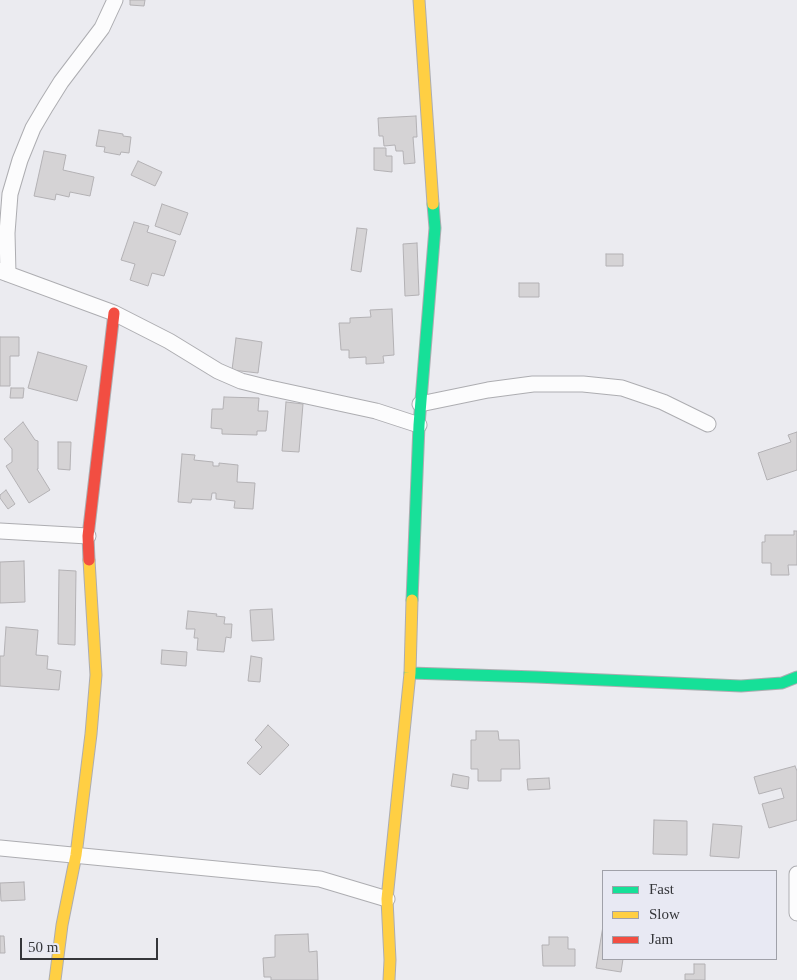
<!DOCTYPE html>
<style>
body{margin:0}
#map{position:relative;width:797px;height:980px;overflow:hidden;background:#ebebf0;font-family:"Times New Roman",serif}
canvas{display:block}
.legend{position:absolute;left:602px;top:870px;width:175px;height:90px;box-sizing:border-box;background:#e8e9f3;border:1px solid #a0a1a9;margin:0;padding:6px 9px;list-style:none;font-size:15px;color:#35363a}
.legend li{display:flex;align-items:center;gap:10px;height:25px}
.legend b{width:25px;border:1px solid #a0a1a9}
.scale{position:absolute;left:20px;top:938px;width:138px;height:22px;box-sizing:border-box;border:2px solid #35363a;border-top:0;padding-left:6px;font-size:15px;line-height:18px;white-space:nowrap;color:#35363a;-webkit-text-stroke:4px #e8e9f3;paint-order:stroke}
</style>
<div id="map">
<canvas width="797" height="980"></canvas>
<ul class="legend">
<li><b style="height:6px;background:#16e098"></b>Fast</li>
<li><b style="height:6px;background:#ffcf43"></b>Slow</li>
<li><b style="height:6px;background:#f24e42"></b>Jam</li>
</ul>
<div class="scale">50 m</div>
</div>
<script>
const g = document.querySelector('canvas').getContext('2d');
g.lineJoin = 'round';
function fill(path, color) { g.fillStyle = color; g.fill(path, 'evenodd'); }
const toPath = rows => new Path2D(rows.map(r => 'M' + r).join(''));
function strokePath(path, color, width, dash) { g.strokeStyle = color; g.lineWidth = width; g.lineCap = dash ? 'butt' : 'round'; g.setLineDash(dash || []); g.stroke(path); }
const building = toPath([
 [130,0,145,0,144,6,130,5,130,0],
 [416,116,417,137,413,137,415,163,404,164,403,151,396,151,395,145,384,146,383,136,379,136,378,118,416,116],
 [99,130,123,134,123,136,131,137,129,153,121,152,120,155,104,152,105,147,96,146,99,130],
 [374,148,386,148,386,156,392,156,392,172,374,170,374,148],
 [44,151,66,155,63,170,94,177,90,196,70,192,69,197,56,194,55,200,34,196,44,151],
 [138,161,162,172,155,186,131,175,138,161],
 [162,204,188,213,180,235,155,226,162,204],
 [134,222,149,226,147,232,176,241,164,276,152,273,148,286,130,280,135,264,121,260,134,222],
 [357,228,367,229,361,272,351,270,357,228],
 [417,243,419,295,405,296,403,244,417,243],
 [606,254,623,254,623,266,606,266,606,254],
 [519,283,539,283,539,297,519,297,519,283],
 [392,309,394,355,383,356,384,363,366,364,366,357,349,358,349,350,341,350,339,323,350,323,350,318,371,317,370,310,392,309],
 [0,337,19,337,19,356,10,356,10,386,0,386,0,337],
 [236,338,262,342,258,373,232,370,236,338],
 [38,352,87,366,77,401,28,388,38,352],
 [11,388,24,388,23,398,10,398,11,388],
 [224,397,259,398,258,411,268,411,266,431,257,431,257,435,222,434,222,429,211,428,212,409,223,409,224,397],
 [286,402,303,404,299,452,282,451,286,402],
 [23,422,35,440,38,441,38,469,37,469,50,490,29,503,6,466,12,462,12,449,4,439,23,422],
 [797,432,797,470,767,480,758,453,791,442,788,435,797,432],
 [58,442,71,442,70,470,58,469,58,442],
 [182,454,195,455,194,460,213,462,213,466,219,466,219,463,238,465,237,482,255,483,253,509,234,508,235,501,216,499,216,493,212,493,211,500,192,499,191,503,178,502,182,454],
 [6,490,15,504,8,509,0,498,0,495,6,490],
 [794,531,797,531,797,565,788,565,789,575,771,575,771,563,762,563,762,542,765,542,765,535,794,535,794,531],
 [24,561,25,602,0,603,0,562,24,561],
 [59,570,76,571,75,645,58,644,59,570],
 [272,609,274,640,252,641,250,610,272,609],
 [188,611,217,614,216,616,225,617,224,624,232,624,231,638,226,637,224,652,197,650,198,638,194,638,195,629,186,629,188,611],
 [6,627,38,630,36,655,48,656,47,669,61,671,59,690,0,686,0,656,4,656,6,627],
 [162,650,187,652,186,666,161,664,162,650],
 [251,656,262,658,260,682,248,681,251,656],
 [268,725,289,745,260,775,247,763,262,747,255,740,268,725],
 [476,731,498,731,499,740,519,740,520,769,501,769,501,781,478,781,478,769,471,769,471,740,476,740,476,731],
 [795,766,797,771,797,820,769,828,762,804,784,798,781,788,759,794,754,777,795,766],
 [453,774,469,777,468,789,451,786,453,774],
 [549,778,550,789,528,790,527,779,549,778],
 [654,820,687,821,687,855,653,854,654,820],
 [713,824,742,826,739,858,710,856,713,824],
 [24,882,25,900,1,901,0,883,24,882],
 [603,926,603,959,623,959,621,972,596,968,603,926],
 [308,934,309,952,317,951,318,980,271,980,271,977,264,977,263,958,275,957,275,935,308,934],
 [0,936,4,936,5,953,0,953,0,936],
 [549,937,568,937,568,949,575,949,575,966,543,966,542,945,549,945,549,937],
 [694,964,705,964,705,980,685,980,685,974,694,974,694,964]
]);
fill(building, '#d5d3d5');
strokePath(building, '#b3b1b4', 1);
const street = toPath([
 [0,271,114,313,169,341,218,371,241,381,265,387,376,411,419,425],
 [8,274,7,233,10,194,20,160,33,128,46,106,61,82,102,28,115,0],
 [420,404,488,390,533,384,583,384,622,388,663,402,708,424],
 [0,531,88,536],
 [0,848,320,879,387,899],
 [797,874,797,913]
]);
const fast = toPath([
 [412,600,419,425,435,228,433,204],
 [410,673,536,677,741,686,782,683,797,677]
]);
const slow = toPath([
 [419,0,433,204],
 [55,980,62,925,76,855,91,734,96,675,89,560],
 [389,980,390,960,387,899,410,673,412,600]
]);
const jam = toPath([
 [89,560,88,536,114,313]
]);
strokePath(street, '#adadb1', 17);
strokePath(fast, '#adadb1', 13);
strokePath(slow, '#adadb1', 13);
strokePath(jam, '#adadb1', 13);
strokePath(street, '#fcfcfd', 15);
strokePath(fast, '#16e098', 11);
strokePath(slow, '#ffcf43', 11);
strokePath(jam, '#f24e42', 11);
</script>
